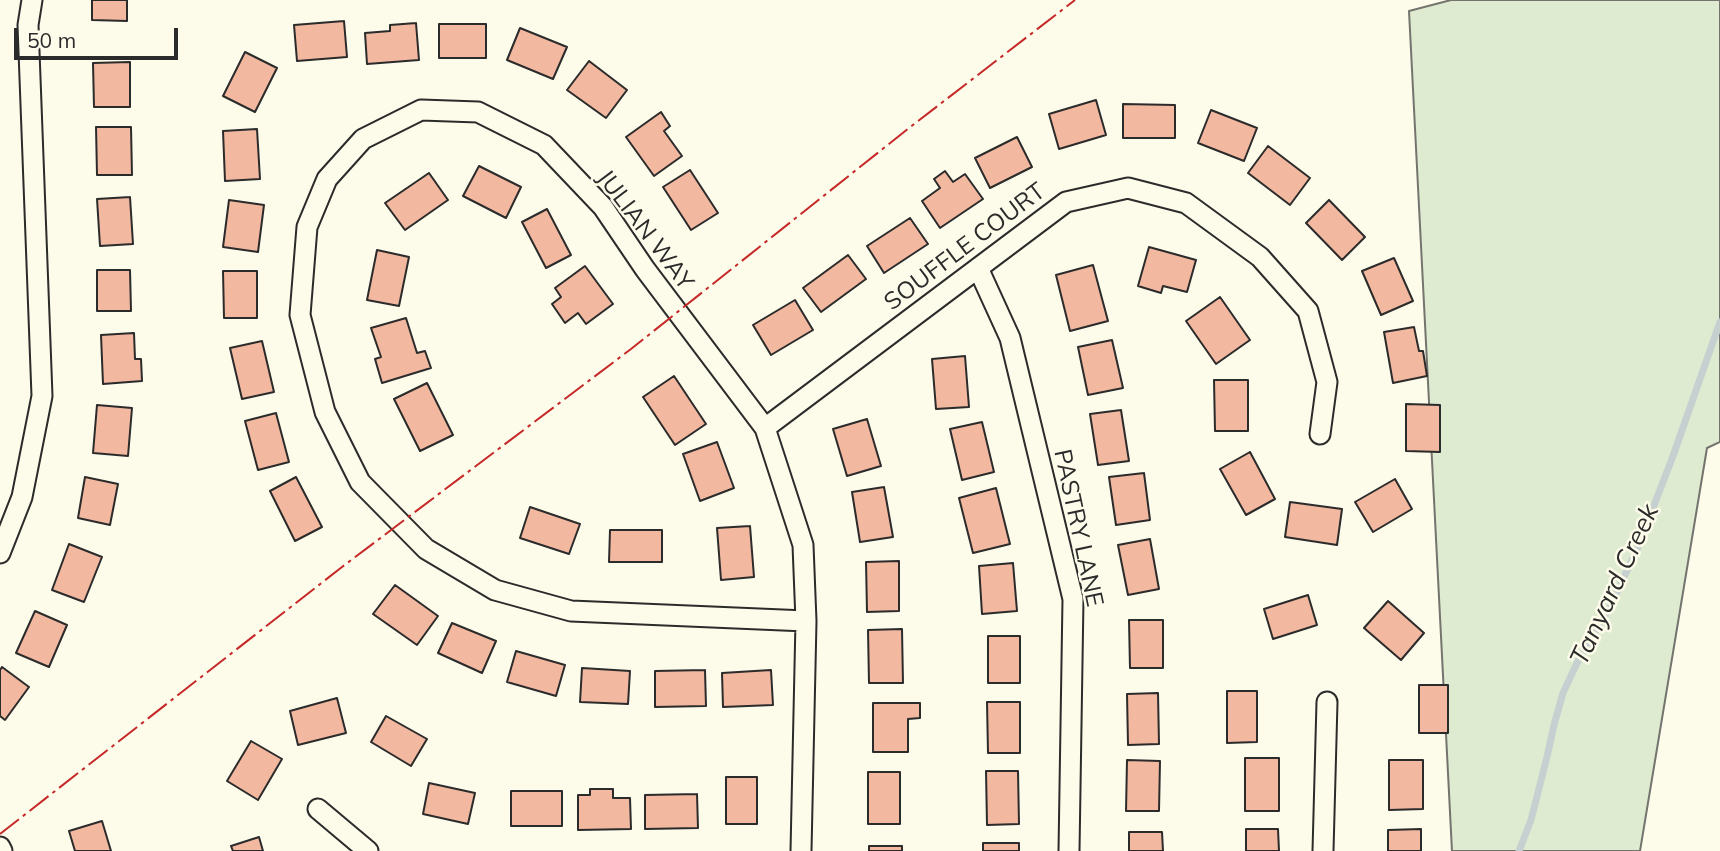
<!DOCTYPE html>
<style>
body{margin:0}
#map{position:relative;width:1720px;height:851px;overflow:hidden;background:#fdfbea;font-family:Mulish,sans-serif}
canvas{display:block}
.scale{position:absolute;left:14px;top:28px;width:164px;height:32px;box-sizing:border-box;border:4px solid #2b2b2b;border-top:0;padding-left:9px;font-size:21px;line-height:24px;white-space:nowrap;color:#2b2b2b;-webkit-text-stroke:5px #fdfbea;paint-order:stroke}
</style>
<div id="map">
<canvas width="1720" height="851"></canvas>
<div class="scale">50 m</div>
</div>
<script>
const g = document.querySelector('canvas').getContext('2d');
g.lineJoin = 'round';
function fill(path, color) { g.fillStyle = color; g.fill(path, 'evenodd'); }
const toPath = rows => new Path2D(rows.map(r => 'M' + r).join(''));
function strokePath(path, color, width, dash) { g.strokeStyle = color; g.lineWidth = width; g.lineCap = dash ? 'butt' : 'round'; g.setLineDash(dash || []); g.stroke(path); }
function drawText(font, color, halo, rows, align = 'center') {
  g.font = font + ' Mulish,sans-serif'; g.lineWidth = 5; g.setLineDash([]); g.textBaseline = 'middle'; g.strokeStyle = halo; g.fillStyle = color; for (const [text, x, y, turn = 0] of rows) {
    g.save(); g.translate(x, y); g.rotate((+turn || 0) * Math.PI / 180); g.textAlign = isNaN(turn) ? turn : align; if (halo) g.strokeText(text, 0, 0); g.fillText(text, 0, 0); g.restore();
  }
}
const green = toPath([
 [1451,0,1720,0,1720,442,1707,448,1640,851,1452,851,1409,11,1451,0]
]);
fill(green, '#deebd1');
strokePath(green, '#74746e', 2);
strokePath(toPath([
 [1519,851,1531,820,1547,757,1554,725,1563,693,1577,663,1610,607,1638,547,1673,456,1720,322]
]), '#c7d0d0', 7);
const building = toPath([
 [92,0,127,0,127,21,92,20,92,0],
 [344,21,347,57,297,61,294,25,344,21],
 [416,23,419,60,367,64,365,33,390,31,390,25,416,23],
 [439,24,486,24,486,58,439,58,439,24],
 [520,28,567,47,553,79,507,60,520,28],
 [245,52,277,68,255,112,223,96,245,52],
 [589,61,627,90,606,118,567,90,589,61],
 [130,62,130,107,94,107,93,63,130,62],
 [1096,100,1106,135,1059,149,1049,114,1096,100],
 [1123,104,1175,105,1175,138,1123,138,1123,104],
 [1211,110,1257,128,1244,161,1198,143,1211,110],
 [661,112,670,126,664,131,682,156,654,176,626,137,661,112],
 [96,127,131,127,132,175,97,175,96,127],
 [257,129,260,179,225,181,223,131,257,129],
 [1017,137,1032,167,990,188,975,158,1017,137],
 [1268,146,1310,178,1290,205,1248,173,1268,146],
 [479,166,521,187,506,218,463,196,479,166],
 [690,170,718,213,691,230,663,187,690,170],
 [945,171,953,182,965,174,983,199,940,228,922,201,940,188,934,179,945,171],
 [429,173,448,200,405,230,385,203,429,173],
 [130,197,133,244,100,246,97,199,130,197],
 [229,200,264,205,258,252,223,247,229,200],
 [1329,200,1365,237,1342,260,1306,223,1329,200],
 [547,209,571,255,546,268,522,222,547,209],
 [910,218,928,244,884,273,867,246,910,218],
 [1149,247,1196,260,1187,292,1163,286,1161,293,1138,286,1149,247],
 [377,250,409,257,399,306,367,300,377,250],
 [848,255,866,279,821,312,803,288,848,255],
 [1394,258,1413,301,1381,315,1362,271,1394,258],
 [1093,265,1108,321,1070,331,1056,275,1093,265],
 [585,266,613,304,586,324,578,313,565,323,552,304,561,297,555,288,585,266],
 [97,270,130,270,131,311,97,311,97,270],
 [223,271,257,271,257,318,224,318,223,271],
 [1220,297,1250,340,1216,364,1186,321,1220,297],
 [795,300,813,330,771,355,753,325,795,300],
 [406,318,417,353,425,351,431,368,382,383,375,359,381,357,371,328,406,318],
 [1414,327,1419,351,1423,351,1427,376,1393,383,1384,332,1414,327],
 [134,333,135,359,141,359,142,381,103,384,101,335,134,333],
 [1112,340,1123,388,1088,395,1078,347,1112,340],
 [262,341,274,392,242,399,230,348,262,341],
 [965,356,969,407,936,409,932,359,965,356],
 [674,376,706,424,675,445,643,397,674,376],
 [1214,380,1248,380,1248,431,1215,431,1214,380],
 [427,383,453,435,420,451,394,399,427,383],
 [1406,404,1440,405,1440,452,1406,451,1406,404],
 [97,405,132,408,128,456,93,453,97,405],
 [1121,410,1129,461,1098,465,1090,414,1121,410],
 [276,413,289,462,258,470,245,421,276,413],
 [867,419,881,466,847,476,833,429,867,419],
 [982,422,994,472,962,480,950,429,982,422],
 [717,442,734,488,700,501,683,454,717,442],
 [1250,452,1275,499,1246,515,1220,469,1250,452],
 [1144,473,1150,520,1116,525,1109,477,1144,473],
 [85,477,118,484,110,525,78,518,85,477],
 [296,477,322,527,295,541,270,491,296,477],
 [1395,479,1412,509,1373,532,1355,502,1395,479],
 [884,487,893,537,860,542,852,492,884,487],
 [996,488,1010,544,973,553,959,498,996,488],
 [1290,502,1342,509,1337,545,1285,537,1290,502],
 [530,507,580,524,569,554,520,538,530,507],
 [750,526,754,577,721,580,717,528,750,526],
 [610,530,662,530,662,562,609,562,610,530],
 [1150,539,1159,589,1128,595,1118,545,1150,539],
 [69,544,102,557,84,602,52,590,69,544],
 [899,561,899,611,867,612,866,562,899,561],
 [1013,563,1017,611,982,614,979,566,1013,563],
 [395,585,438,616,417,645,373,614,395,585],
 [1308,595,1317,625,1273,639,1264,609,1308,595],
 [1388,601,1424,633,1401,660,1364,628,1388,601],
 [35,611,67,625,49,667,16,653,35,611],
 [1129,620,1163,620,1163,668,1130,668,1129,620],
 [452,623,496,641,482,673,438,653,452,623],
 [902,629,903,683,869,683,868,630,902,629],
 [988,636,1020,636,1020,683,988,683,988,636],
 [516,651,565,665,556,696,507,682,516,651],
 [2,667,29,687,5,720,0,716,0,670,2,667],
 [582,668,630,671,628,704,580,702,582,668],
 [705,670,706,706,655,707,655,671,705,670],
 [771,670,773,705,723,707,722,673,771,670],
 [1419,685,1448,685,1448,733,1419,733,1419,685],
 [1227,691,1257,691,1257,742,1227,743,1227,691],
 [1158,693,1159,744,1128,745,1127,694,1158,693],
 [337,698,346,733,298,745,290,711,337,698],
 [987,702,1020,702,1020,753,988,753,987,702],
 [873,703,920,703,920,718,908,719,908,752,873,752,873,703],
 [386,716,427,739,411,766,371,742,386,716],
 [251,741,282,759,258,800,227,781,251,741],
 [1245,758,1279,758,1279,811,1245,811,1245,758],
 [1127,760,1160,761,1159,811,1126,811,1127,760],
 [1389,760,1423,760,1423,809,1389,810,1389,760],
 [986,771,1018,771,1019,824,987,825,986,771],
 [868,772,900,772,900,824,868,824,868,772],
 [726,777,757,777,757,824,726,824,726,777],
 [429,783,475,793,468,824,423,814,429,783],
 [590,789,613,789,613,798,630,798,631,829,578,830,578,795,590,795,590,789],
 [511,791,562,791,562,826,511,826,511,791],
 [697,794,698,828,645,829,645,795,697,794],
 [102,821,111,851,75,851,69,831,102,821],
 [1246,829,1278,829,1279,851,1246,851,1246,829],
 [1421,829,1421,851,1388,851,1388,830,1421,829],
 [1129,832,1162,832,1163,851,1129,851,1129,832],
 [259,837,263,851,233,851,231,846,259,837],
 [983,843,1019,843,1019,851,983,851,983,843],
 [869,846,902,846,902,851,869,851,869,846]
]);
fill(building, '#f2b8a0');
strokePath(building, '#2b2b2b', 2);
const street = toPath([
 [978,268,1010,338,1073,599,1069,851],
 [765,428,1066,202,1128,188,1186,203,1260,257,1308,311,1327,382,1320,434],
 [0,553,22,497,42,396,28,25,32,0],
 [318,809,368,851],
 [0,847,2,851],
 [801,851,806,621,803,545,765,428,645,269,603,207,544,145,478,112,421,110,363,139,327,179,307,227,300,315,325,412,360,482,426,549,495,590,571,611,806,621],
 [1323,851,1327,702]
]);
strokePath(street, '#2b2b2b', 23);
strokePath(street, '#fdfbea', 19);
strokePath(toPath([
 [0,834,342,567,631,349,909,128,1075,0]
]), '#c62828', 2, [24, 5, 3.5, 5]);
drawText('24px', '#2b2b2b', '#fdfbea', [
 ["JULIAN WAY",645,230,53],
 ["SOUFFLE COURT",965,247,-37],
 ["PASTRY LANE",1078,528,78]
]);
drawText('italic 26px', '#2b2b2b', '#fdfbea', [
 ["Tanyard Creek",1615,585,-65]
]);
</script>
